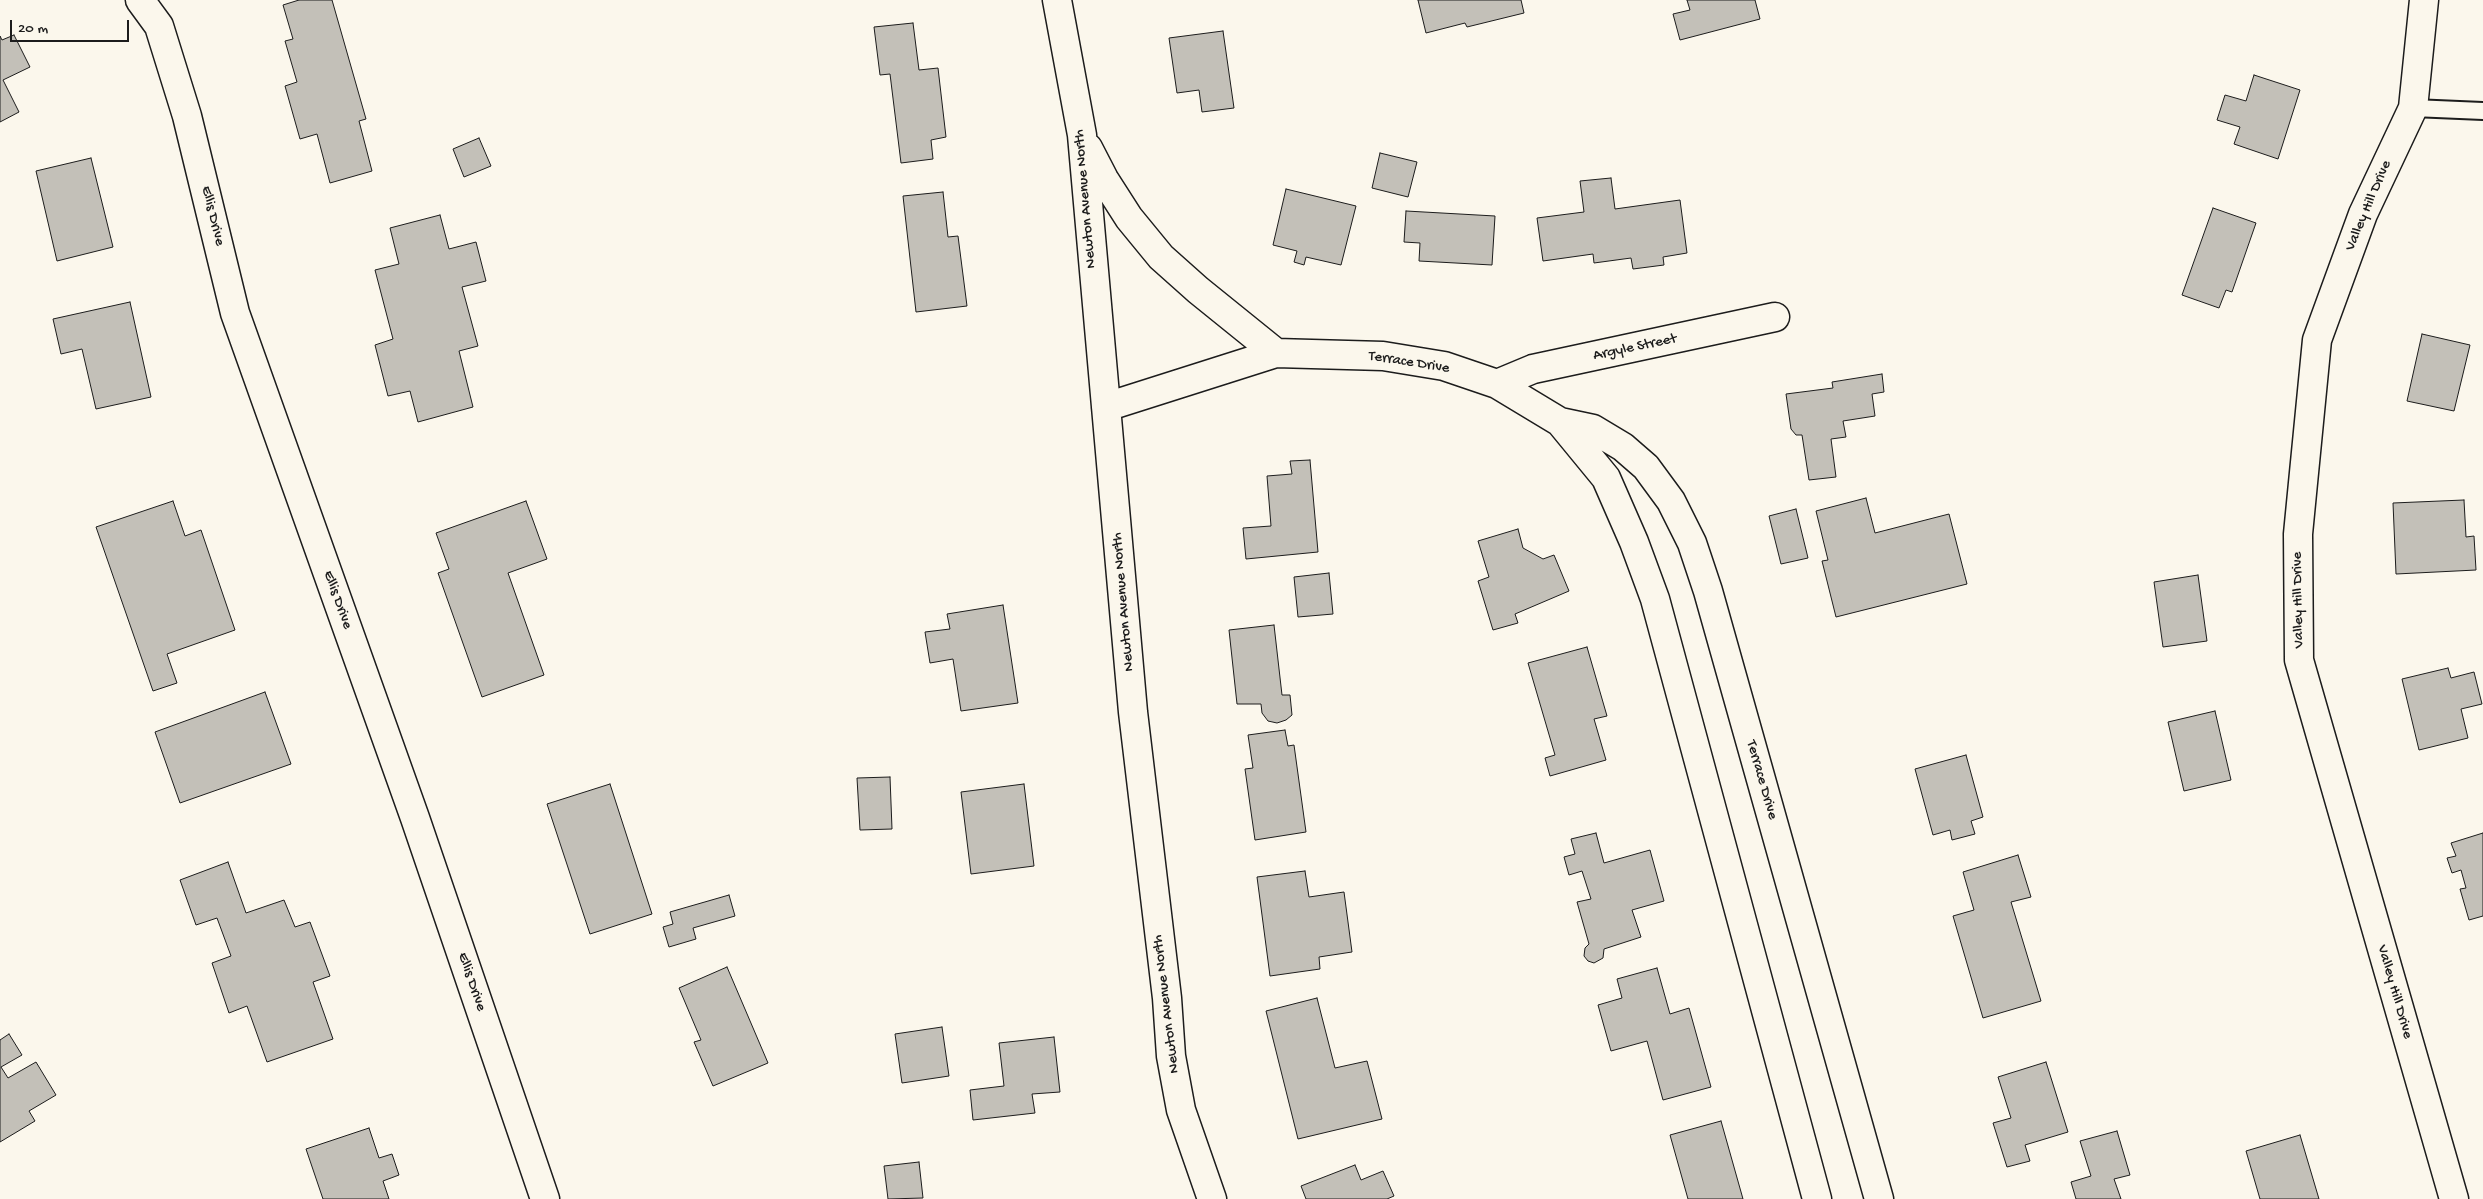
<!DOCTYPE html>
<style>
body{margin:0}
#map{position:relative;width:2483px;height:1199px;overflow:hidden;background:#fbf7ec;font-family:"Gochi Hand",sans-serif}
canvas{display:block}
.scale{position:absolute;left:10px;top:20px;width:119px;height:22px;box-sizing:border-box;border:2px solid #1c1c1c;border-top:0;padding-left:6px;font-size:15px;line-height:18px;white-space:nowrap;color:#1c1c1c;-webkit-text-stroke:4px #fbf7ec;paint-order:stroke}
</style>
<div id="map">
<canvas width="2483" height="1199"></canvas>
<div class="scale">20 m</div>
</div>
<script>
const g = document.querySelector('canvas').getContext('2d');
g.lineJoin = 'round';
function fill(path, color) { g.fillStyle = color; g.fill(path, 'evenodd'); }
const toPath = rows => new Path2D(rows.map(r => 'M' + r).join(''));
function strokePath(path, color, width, dash) { g.strokeStyle = color; g.lineWidth = width; g.lineCap = dash ? 'butt' : 'round'; g.setLineDash(dash || []); g.stroke(path); }
function drawText(font, color, halo, rows, align = 'center') {
  g.font = font + ' "Gochi Hand",sans-serif'; g.lineWidth = 4; g.setLineDash([]); g.textBaseline = 'middle'; g.strokeStyle = halo; g.fillStyle = color; for (const [text, x, y, turn = 0] of rows) {
    g.save(); g.translate(x, y); g.rotate((+turn || 0) * Math.PI / 180); g.textAlign = isNaN(turn) ? turn : align; if (halo) g.strokeText(text, 0, 0); g.fillText(text, 0, 0); g.restore();
  }
}
const building = toPath([
 [299,0,332,0,366,119,359,121,372,171,330,183,317,134,300,139,285,86,297,82,285,41,293,39,283,5,299,0],
 [1418,0,1521,0,1524,13,1467,27,1465,23,1426,33,1418,0],
 [1687,0,1755,0,1760,19,1680,40,1673,14,1690,10,1687,0],
 [913,23,919,70,938,68,946,137,931,140,933,159,901,163,890,74,880,75,874,27,913,23],
 [1223,31,1234,108,1202,112,1199,90,1177,93,1169,38,1223,31],
 [14,35,30,67,3,80,19,112,0,122,0,36,2,40,14,35],
 [2254,75,2300,90,2278,159,2234,144,2240,127,2217,120,2225,95,2246,101,2254,75],
 [479,138,491,166,464,177,453,149,479,138],
 [1380,153,1417,162,1408,197,1372,188,1380,153],
 [91,158,113,247,57,261,36,171,91,158],
 [1611,178,1615,209,1680,200,1687,253,1663,257,1664,265,1633,269,1631,258,1594,263,1593,254,1543,261,1537,218,1584,212,1580,181,1611,178],
 [1286,189,1356,206,1341,265,1306,257,1304,265,1294,262,1297,251,1273,245,1286,189],
 [943,192,948,237,958,236,967,306,916,312,903,196,943,192],
 [2213,208,2256,223,2232,292,2226,290,2219,308,2182,295,2213,208],
 [1406,211,1495,216,1492,265,1419,261,1420,243,1404,242,1406,211],
 [440,215,449,249,476,242,486,281,462,287,478,346,459,351,473,407,418,422,410,391,388,396,375,345,393,339,375,270,399,264,390,228,440,215],
 [130,302,151,397,96,409,82,349,61,354,53,319,130,302],
 [2422,334,2470,345,2454,411,2407,401,2422,334],
 [1882,374,1884,392,1872,394,1875,416,1843,421,1846,437,1831,439,1836,477,1809,480,1802,435,1796,435,1791,429,1786,394,1833,388,1832,382,1882,374],
 [1310,460,1318,552,1246,559,1243,528,1271,526,1267,476,1292,474,1290,461,1310,460],
 [1866,498,1875,533,1949,514,1967,584,1836,617,1822,561,1828,560,1816,511,1866,498],
 [2464,500,2466,537,2474,536,2476,570,2396,574,2393,503,2464,500],
 [173,501,185,536,201,530,235,630,167,654,177,683,153,691,96,527,173,501],
 [526,501,547,559,508,573,544,675,482,697,438,573,449,569,436,533,526,501],
 [1796,509,1808,558,1781,564,1769,516,1796,509],
 [1518,529,1523,548,1543,559,1554,555,1569,591,1515,614,1518,623,1493,630,1478,581,1489,577,1478,541,1518,529],
 [1329,573,1333,614,1298,617,1294,577,1329,573],
 [2198,575,2207,641,2163,647,2154,582,2198,575],
 [1003,605,1018,703,961,711,953,659,930,663,925,632,950,629,947,614,1003,605],
 [1274,625,1282,695,1290,695,1292,715,1286,720,1277,723,1268,721,1262,713,1261,704,1237,704,1229,630,1274,625],
 [1587,647,1607,716,1594,719,1606,760,1550,776,1545,758,1555,755,1528,663,1587,647],
 [2448,668,2451,678,2474,672,2482,704,2461,709,2468,738,2419,750,2402,679,2448,668],
 [265,692,291,764,180,803,155,732,265,692],
 [2215,711,2231,780,2184,791,2168,722,2215,711],
 [1285,730,1288,746,1294,745,1306,832,1255,840,1245,769,1253,768,1248,735,1285,730],
 [1966,755,1983,817,1971,821,1975,834,1952,840,1950,830,1933,835,1915,769,1966,755],
 [890,777,892,829,860,830,857,778,890,777],
 [610,784,652,914,590,934,547,804,610,784],
 [1024,784,1034,866,971,874,961,792,1024,784],
 [1596,833,1604,863,1650,850,1664,901,1632,910,1641,937,1604,949,1603,958,1594,963,1588,961,1584,956,1585,948,1589,944,1577,902,1591,899,1582,871,1569,875,1564,857,1575,854,1571,839,1596,833],
 [2483,833,2483,916,2469,920,2460,889,2466,888,2461,870,2452,873,2447,858,2456,856,2451,843,2483,833],
 [2018,855,2031,897,2011,902,2041,1001,1983,1018,1953,916,1974,910,1963,872,2018,855],
 [228,862,246,913,284,900,295,927,310,922,330,976,313,982,333,1039,267,1062,247,1006,229,1013,212,963,231,956,217,918,196,925,180,880,228,862],
 [1305,871,1309,897,1344,892,1352,952,1319,957,1320,969,1270,976,1257,877,1305,871],
 [729,895,735,916,693,928,696,939,669,947,663,927,673,924,670,912,729,895],
 [727,967,768,1063,713,1086,694,1042,701,1040,679,988,727,967],
 [1657,968,1670,1014,1689,1008,1711,1087,1663,1100,1647,1041,1611,1051,1598,1005,1622,998,1617,979,1657,968],
 [1317,998,1335,1068,1367,1061,1382,1119,1298,1139,1266,1011,1317,998],
 [942,1027,949,1076,902,1083,895,1034,942,1027],
 [9,1034,22,1055,1,1067,8,1078,36,1062,56,1095,29,1111,35,1121,0,1142,0,1040,9,1034],
 [1054,1037,1060,1092,1032,1094,1035,1113,973,1120,970,1090,1004,1086,999,1043,1054,1037],
 [2046,1062,2068,1132,2025,1145,2030,1161,2007,1167,1993,1123,2011,1118,1998,1077,2046,1062],
 [1721,1121,1743,1199,1688,1199,1670,1135,1721,1121],
 [369,1128,379,1158,392,1154,399,1175,383,1181,389,1199,323,1199,306,1149,369,1128],
 [2117,1131,2130,1175,2114,1179,2121,1199,2076,1199,2071,1182,2091,1176,2080,1141,2117,1131],
 [2300,1135,2319,1199,2260,1199,2246,1151,2300,1135],
 [919,1162,923,1198,888,1199,884,1166,919,1162],
 [1355,1165,1361,1180,1383,1171,1394,1196,1387,1199,1306,1199,1301,1186,1355,1165]
]);
fill(building, '#c3c0b8');
strokePath(building, '#1c1c1c', 1);
const lane = toPath([
 [2413,108,2483,111]
]);
const street = toPath([
 [140,0,159,26,187,116,235,313,415,818,545,1199],
 [1057,0,1082,135,1133,712,1167,998,1171,1056,1181,1110,1212,1199],
 [2424,0,2413,108,2363,214,2317,340,2298,534,2299,660,2454,1199],
 [1088,148,1104,179,1129,218,1161,257,1198,290,1276,353],
 [1497,384,1533,369,1775,317],
 [1106,407,1276,353,1383,356,1444,366,1497,384,1560,422,1593,429,1623,447,1646,467,1671,501,1692,543,1708,591,1879,1199],
 [1560,422,1606,478,1634,542,1655,599,1817,1199]
]);
strokePath(lane, '#1c1c1c', 20);
strokePath(street, '#1c1c1c', 31);
strokePath(lane, '#fbf7ec', 16);
strokePath(street, '#fbf7ec', 28);
drawText('15px', '#1c1c1c', '#fbf7ec', [
 ["Newton Avenue North",1086,199,-95],
 ["Valley Hill Drive",2369,206,-67],
 ["Ellis Drive",212,216,76],
 ["Argyle Street",1635,348,-12],
 ["Terrace Drive",1409,363,9],
 ["Ellis Drive",337,600,70],
 ["Valley Hill Drive",2299,600,-91],
 ["Newton Avenue North",1124,602,-95],
 ["Terrace Drive",1761,780,74],
 ["Ellis Drive",471,982,71],
 ["Valley Hill Drive",2394,992,74],
 ["Newton Avenue North",1167,1004,-97]
]);
</script>
